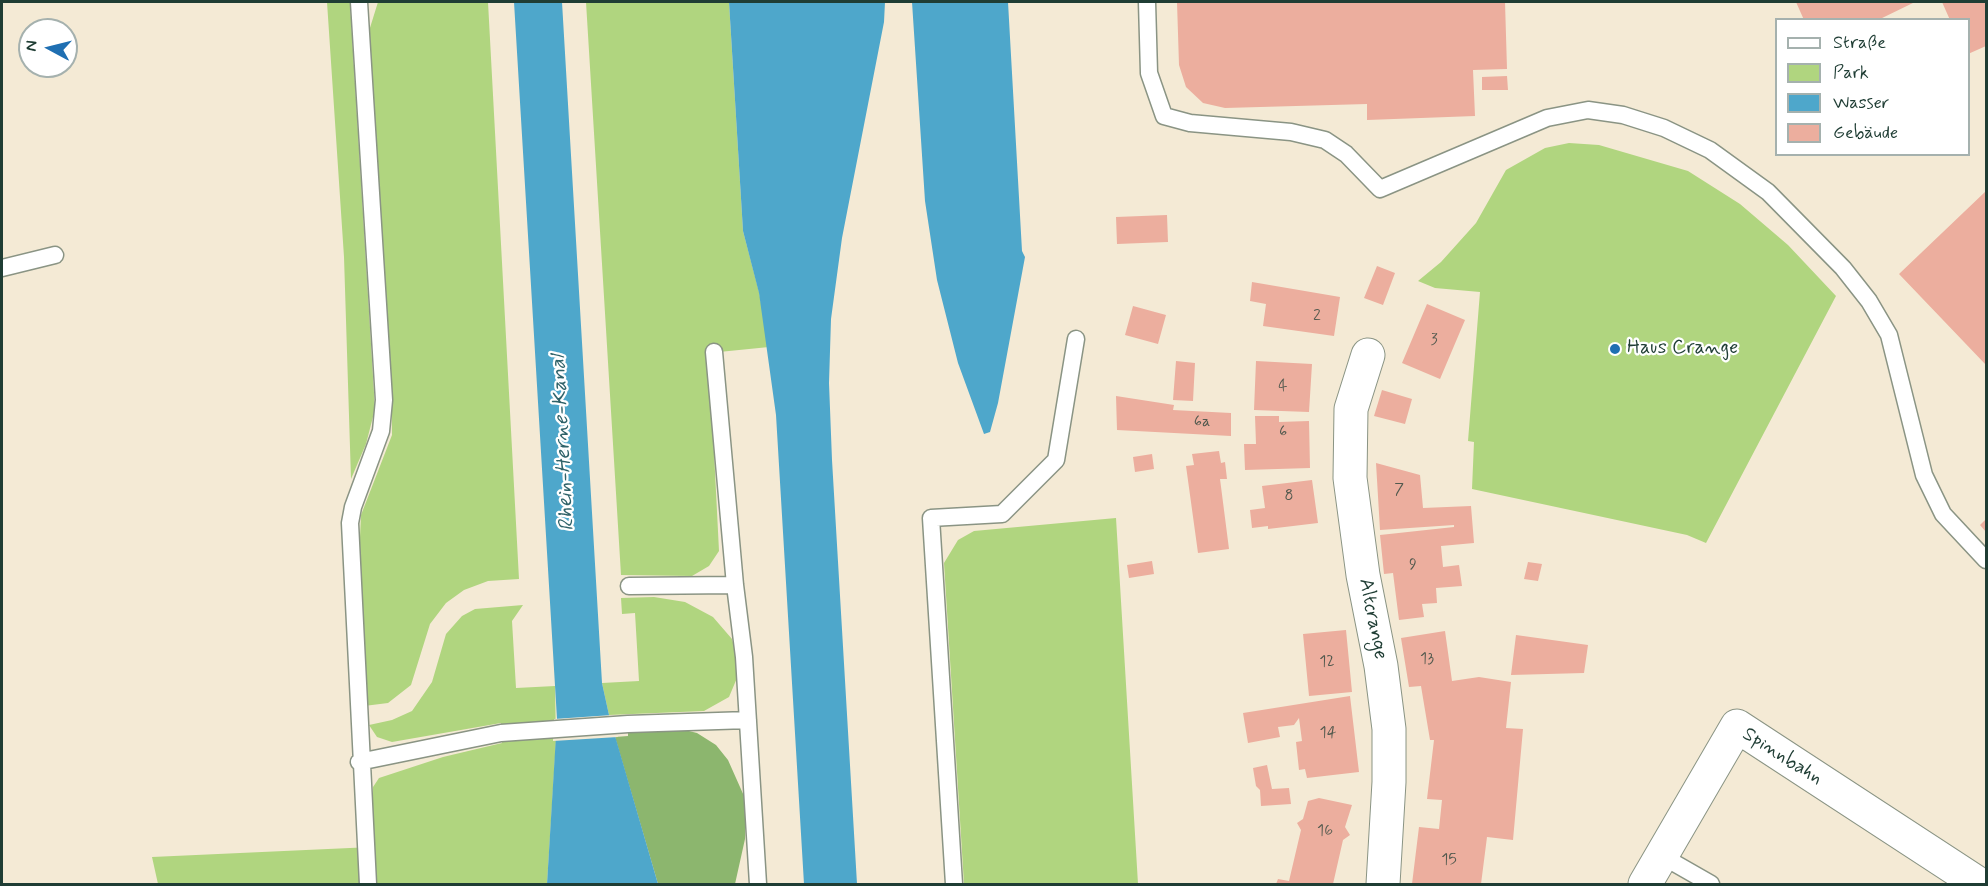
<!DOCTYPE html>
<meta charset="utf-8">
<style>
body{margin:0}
#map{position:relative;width:1988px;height:886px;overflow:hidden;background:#f4ead5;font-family:Mynerve,sans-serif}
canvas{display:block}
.frame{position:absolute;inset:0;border:3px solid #1f3d34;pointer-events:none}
.legend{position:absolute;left:1775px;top:18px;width:195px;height:138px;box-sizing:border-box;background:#fff;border:2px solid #a5b1ae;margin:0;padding:8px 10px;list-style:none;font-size:18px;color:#1f3d34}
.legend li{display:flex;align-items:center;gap:12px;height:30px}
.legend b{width:30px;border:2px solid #a5b1ae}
.north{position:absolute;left:18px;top:18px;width:60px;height:60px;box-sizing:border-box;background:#fff;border:2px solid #a5b1ae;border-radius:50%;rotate:277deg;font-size:16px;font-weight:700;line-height:24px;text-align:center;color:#1f3d34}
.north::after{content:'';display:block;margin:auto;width:21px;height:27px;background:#1f6fb2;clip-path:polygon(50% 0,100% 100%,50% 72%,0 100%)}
</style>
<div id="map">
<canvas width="1988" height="886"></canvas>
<div class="frame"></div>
<ul class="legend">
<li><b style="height:8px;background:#fff"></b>Straße</li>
<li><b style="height:16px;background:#b0d57f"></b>Park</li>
<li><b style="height:16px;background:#4ea7cb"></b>Wasser</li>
<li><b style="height:16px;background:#ecae9e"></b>Gebäude</li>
</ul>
<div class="north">N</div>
</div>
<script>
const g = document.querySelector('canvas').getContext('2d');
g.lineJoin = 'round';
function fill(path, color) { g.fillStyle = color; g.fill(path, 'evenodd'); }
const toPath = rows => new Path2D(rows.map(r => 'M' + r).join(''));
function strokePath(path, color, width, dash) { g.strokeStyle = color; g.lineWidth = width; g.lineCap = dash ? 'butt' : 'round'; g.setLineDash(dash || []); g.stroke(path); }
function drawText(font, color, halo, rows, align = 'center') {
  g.font = font + ' Mynerve,sans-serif'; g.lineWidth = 4.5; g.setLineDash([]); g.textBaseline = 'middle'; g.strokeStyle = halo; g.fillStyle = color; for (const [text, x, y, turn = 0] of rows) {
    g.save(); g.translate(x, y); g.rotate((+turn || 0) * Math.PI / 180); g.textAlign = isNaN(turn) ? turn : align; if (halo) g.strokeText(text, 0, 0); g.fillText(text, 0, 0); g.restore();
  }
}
fill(toPath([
 [327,2,350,2,375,409,366,444,351,479,344,257],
 [378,2,488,2,519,579,488,581,464,590,446,603,430,624,411,685,388,703,364,706,358,581,361,515,392,435,391,376,369,31],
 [586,2,729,2,743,231,759,292,769,347,709,353,719,551,709,566,692,576,621,575],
 [1569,143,1599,145,1688,171,1740,204,1788,245,1836,296,1706,543,1687,535,1472,489,1474,442,1468,441,1480,292,1435,288,1418,281,1441,262,1476,223,1506,170,1545,148],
 [1116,518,1138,884,964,884,944,563,958,540,974,531],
 [654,597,685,602,713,617,732,639,737,657,737,678,729,697,704,711,609,715,602,683,639,681,635,613,622,614,621,598],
 [523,605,512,621,516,688,555,686,556,741,547,884,158,884,152,857,372,847,373,787,379,778,443,757,502,743,501,723,392,742,377,737,369,725,392,720,412,711,432,682,446,634,462,616,475,609]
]), '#b0d57f');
fill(toPath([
 [681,729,697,733,716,745,728,760,744,796,746,812,745,839,735,884,658,884,615,737,628,736,628,733]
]), '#8cb66e');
fill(toPath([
 [514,2,562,2,602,683,609,715,658,884,547,884,557,719],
 [729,2,885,2,884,22,842,238,831,319,829,383,832,460,857,884,804,884,776,415,759,293,743,231],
 [912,2,1008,2,1022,251,1025,257,998,403,990,432,984,434,958,363,937,280,925,201]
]), '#4ea7cb');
fill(toPath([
 [612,715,618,737,553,741,554,719]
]), '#f4ead5');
fill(toPath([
 [1177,2,1505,2,1507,69,1473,70,1475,116,1367,120,1367,104,1225,108,1203,103,1186,87,1179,65],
 [1796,2,1915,2,1878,20,1804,20],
 [1942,2,1986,2,1986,46,1968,54,1968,20,1950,20],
 [1507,76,1508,90,1482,90,1482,77],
 [1986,191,1986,365,1899,274],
 [1167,215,1168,242,1117,244,1116,217],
 [1377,266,1395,273,1383,305,1364,298],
 [1252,282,1340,297,1334,336,1263,326,1266,304,1250,301],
 [1427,304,1465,320,1440,379,1402,363],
 [1133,306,1166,315,1158,344,1125,335],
 [1176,361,1195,363,1193,401,1173,400],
 [1256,361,1312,364,1309,412,1254,410],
 [1382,390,1412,399,1405,424,1374,416],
 [1116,396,1174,405,1173,410,1231,413,1231,436,1117,430],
 [1255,416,1279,416,1279,422,1309,421,1310,468,1245,470,1244,444,1256,444],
 [1219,451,1221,463,1225,462,1227,479,1220,479,1229,549,1198,553,1186,466,1194,465,1192,454],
 [1152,454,1154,469,1135,472,1133,457],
 [1376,463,1420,475,1423,508,1471,506,1474,543,1441,546,1443,567,1459,565,1462,586,1436,588,1437,603,1422,604,1424,617,1399,620,1393,573,1384,574,1380,535,1454,527,1454,525,1380,530],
 [1312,480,1318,523,1268,529,1268,526,1252,528,1250,510,1265,508,1262,486],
 [1986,519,1986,532,1980,525],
 [1152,561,1154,574,1129,578,1127,565],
 [1528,562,1542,564,1538,581,1524,579],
 [1346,630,1352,692,1309,696,1303,634],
 [1445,631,1452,681,1479,677,1511,682,1506,728,1523,729,1513,840,1487,837,1481,884,1412,884,1419,827,1439,829,1442,800,1427,799,1434,740,1430,740,1421,686,1409,687,1401,638],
 [1516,635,1588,645,1584,673,1511,675],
 [1350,696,1359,772,1307,778,1305,769,1299,770,1296,742,1302,741,1299,718,1294,725,1278,727,1280,737,1248,743,1243,713],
 [1267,765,1272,789,1289,788,1291,804,1261,806,1260,790,1256,786,1253,768],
 [1319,798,1352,805,1345,827,1350,835,1343,840,1333,884,1276,884,1278,879,1289,881,1301,830,1297,823,1303,819,1308,801]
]), '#ecae9e');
const service = toPath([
 [359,2,384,400,381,431,353,507,350,523,368,884],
 [1147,2,1149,73,1164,116,1190,123,1291,132,1325,140,1346,154,1380,189,1547,118,1588,110,1623,115,1664,128,1710,150,1768,192,1843,268,1869,301,1889,335,1924,475,1943,514,1986,560],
 [2,268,55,255],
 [714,352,735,585,744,657,758,884],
 [629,586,735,585],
 [359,762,501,733,628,724,748,720],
 [1662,856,1711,884],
 [954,884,931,518,1002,514,1056,460,1076,339]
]);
const minor = toPath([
 [1368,355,1351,409,1350,478,1363,575,1381,666,1389,729,1389,782,1383,884],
 [1645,884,1737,726,1979,884]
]);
strokePath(service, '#8a9484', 19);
strokePath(minor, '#8a9484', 35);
strokePath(service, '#fff', 16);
strokePath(minor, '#fff', 33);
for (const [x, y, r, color] of [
 [1615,349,6,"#1f6fb2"]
]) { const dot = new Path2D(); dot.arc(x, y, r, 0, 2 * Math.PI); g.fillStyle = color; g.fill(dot); strokePath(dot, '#fff', 2); }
drawText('16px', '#52594e', null, [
 ["2",1317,317],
 ["3",1434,341],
 ["4",1283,387],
 ["6a",1202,423],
 ["6",1283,433],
 ["7",1399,491],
 ["8",1289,497],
 ["9",1413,566],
 ["13",1427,660],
 ["12",1327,663],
 ["14",1328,734],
 ["16",1325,832],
 ["15",1449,861]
]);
drawText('20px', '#1f3d34', '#fff', [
 ["Haus Crange",1627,349]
], 'left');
drawText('20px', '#1f3d34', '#fff', [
 ["Altcrange",1372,619,79],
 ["Spinnbahn",1782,757,32]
]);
drawText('italic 21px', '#2f6269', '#fff', [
 ["Rhein-Herne-Kanal",564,443,-93]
]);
</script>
